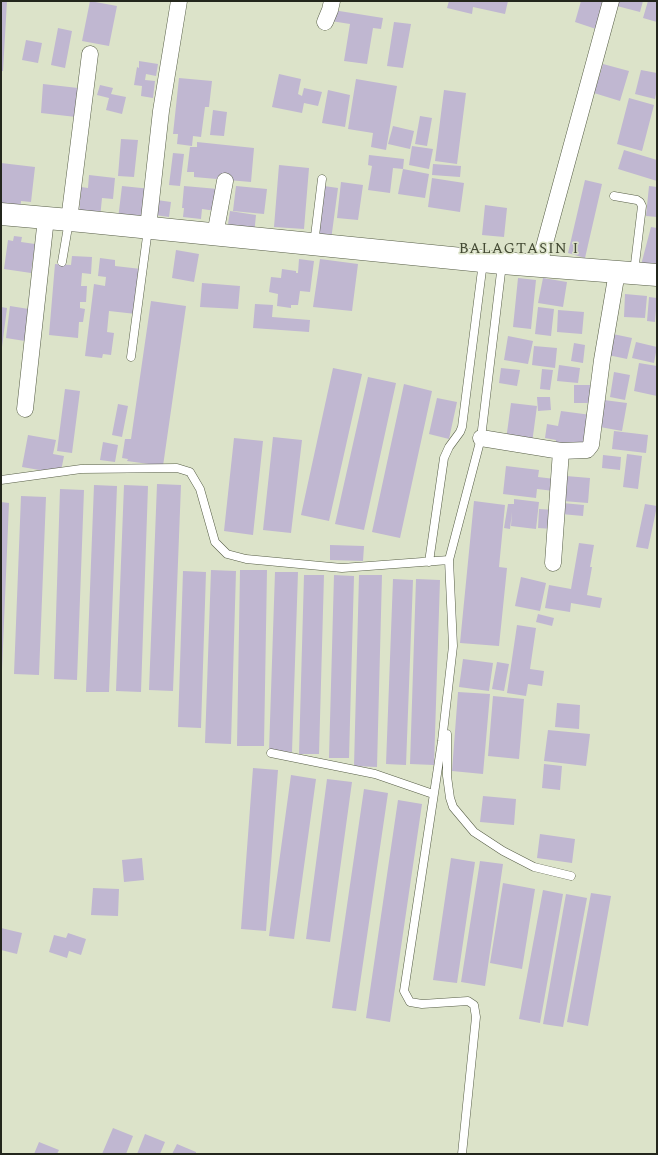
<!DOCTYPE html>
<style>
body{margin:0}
#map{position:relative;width:658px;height:1155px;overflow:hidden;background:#dce3c9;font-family:Spectral,serif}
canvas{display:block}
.frame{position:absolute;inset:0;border:2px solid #23261c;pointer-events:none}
</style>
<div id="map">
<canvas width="658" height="1155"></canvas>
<div class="frame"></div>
</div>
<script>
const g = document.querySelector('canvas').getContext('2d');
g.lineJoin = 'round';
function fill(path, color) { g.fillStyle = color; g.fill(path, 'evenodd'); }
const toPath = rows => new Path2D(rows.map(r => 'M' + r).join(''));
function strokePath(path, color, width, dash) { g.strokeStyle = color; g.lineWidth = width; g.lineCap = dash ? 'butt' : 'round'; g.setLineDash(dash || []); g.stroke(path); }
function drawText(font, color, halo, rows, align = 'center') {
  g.font = font + ' Spectral,serif'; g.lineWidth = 3; g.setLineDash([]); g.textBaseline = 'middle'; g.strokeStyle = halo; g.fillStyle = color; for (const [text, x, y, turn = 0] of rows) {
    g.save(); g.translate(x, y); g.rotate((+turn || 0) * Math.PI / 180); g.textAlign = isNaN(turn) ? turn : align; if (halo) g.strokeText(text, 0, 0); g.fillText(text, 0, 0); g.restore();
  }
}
fill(toPath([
 [1,1,7,1,3,71,1,71],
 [90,1,117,6,109,46,82,41],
 [449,1,508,1,505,14,473,7,472,14,447,8],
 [581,1,608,1,599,30,575,22],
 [618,1,643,1,640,12,617,6],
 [648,1,657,1,657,22,643,18],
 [333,10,383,18,381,29,373,28,367,64,344,61,350,24,331,21],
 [394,22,411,24,403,68,387,66],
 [58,28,72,31,65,68,51,65],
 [26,40,42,43,38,63,22,60],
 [139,61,158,64,156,76,146,74,145,80,155,81,153,98,141,96,142,86,134,85,137,67,139,68],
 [603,64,629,71,620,101,594,93],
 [641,70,657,73,657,89,655,99,635,94],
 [279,74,301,79,298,94,302,96,304,88,322,92,318,106,304,103,302,113,272,107],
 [179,78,212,81,209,107,205,107,201,137,193,136,192,146,177,144,178,134,173,134],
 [356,79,397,86,386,150,371,147,373,133,348,129],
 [43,84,78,88,76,117,41,113],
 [100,85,113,88,111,94,126,97,122,114,106,110,109,98,97,95],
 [328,90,350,95,345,127,322,123],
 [444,90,466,93,457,164,435,161],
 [629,98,654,105,642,151,617,144],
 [213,110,227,112,224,136,210,135],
 [420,116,432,118,427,146,415,144],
 [393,126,414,131,410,149,388,144],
 [121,139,138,140,134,177,118,176],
 [197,142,254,148,251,182,194,177,194,172,187,172,190,147,197,147],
 [412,146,433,149,429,169,409,165],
 [624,150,657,160,657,181,618,169],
 [173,153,184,154,180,186,169,185],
 [369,155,404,159,403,169,393,168,390,193,368,190,372,166,368,165],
 [1,163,35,167,31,202,21,201,20,214,1,212],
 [433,164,461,166,460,177,432,175],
 [279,165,309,168,304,229,274,227],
 [403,169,429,174,425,198,398,194],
 [89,175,115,178,113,199,102,198,100,218,79,216,81,187,88,188],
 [432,178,464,183,460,212,428,207],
 [585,180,602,184,585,258,568,253],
 [341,182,363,185,358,220,337,218],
 [122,186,151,189,147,223,118,219],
 [184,186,218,189,216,211,202,209,201,219,183,217,184,208,182,208],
 [236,186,267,189,264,214,233,211],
 [324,186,338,188,331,240,317,238],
 [649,186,657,187,657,217,646,216],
 [157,200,171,202,169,217,155,215],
 [485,205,507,208,504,237,482,235],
 [230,211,256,215,254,235,227,231],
 [651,227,657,228,657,269,641,265],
 [14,236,22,237,21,242,35,244,31,273,4,269,8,240,13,241],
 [176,250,199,254,194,282,172,278],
 [72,256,92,257,91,274,82,273,81,286,87,286,86,302,80,302,80,308,85,309,83,322,79,322,78,338,49,335,55,264,71,265],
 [100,258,115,260,115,266,141,269,136,314,109,311,107,332,114,333,111,355,103,354,102,358,85,356,94,284,105,286,106,277,98,276],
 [299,259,314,261,310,292,300,291,298,305,291,305,291,308,277,306,278,294,269,292,271,277,281,278,282,269,296,271,296,273,298,273],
 [320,259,358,264,352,311,313,307],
 [518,278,536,280,531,329,513,327],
 [543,278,567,282,563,307,538,303],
 [202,283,240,286,238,309,200,307],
 [625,294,647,296,645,318,624,317],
 [649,297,657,298,655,322,647,321],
 [151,301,186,306,163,466,127,461,128,459,122,458,125,439,131,439],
 [255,304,273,305,272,317,310,320,309,332,253,328],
 [10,306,35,310,31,342,6,338],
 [1,307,7,308,2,347,1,347],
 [538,307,554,309,551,336,535,334],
 [558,310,584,312,582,334,557,332],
 [613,334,632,338,627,359,608,355],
 [508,336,533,341,528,364,504,360],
 [636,342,657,347,654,363,632,358],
 [574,343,585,345,583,363,571,361],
 [534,346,557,348,555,368,532,365],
 [639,363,657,366,657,396,634,391],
 [559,365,580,368,578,383,557,381],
 [333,368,362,374,329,521,301,515],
 [501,368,520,370,517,386,499,383],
 [542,369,553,370,550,390,540,389],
 [614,372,630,375,625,400,610,397],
 [368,377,396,383,364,530,335,524],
 [404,384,432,391,400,538,372,532],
 [574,385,592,385,592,403,574,403],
 [65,389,80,391,72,453,57,451],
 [537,397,550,397,551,410,538,411],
 [437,398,457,402,449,439,429,434],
 [604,400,627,403,622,431,600,427],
 [511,403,537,406,532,443,506,440],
 [118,404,128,406,122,437,112,435],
 [561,411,591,415,586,447,556,442,556,440,545,438,547,424,558,426],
 [614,431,648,435,646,453,612,449],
 [28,435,56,440,53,454,64,456,61,471,51,469,51,472,22,467],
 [273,437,302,440,291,533,263,530],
 [234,438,263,441,253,535,224,531],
 [103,442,118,445,115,462,100,460],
 [627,454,642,456,638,489,623,487],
 [603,455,621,457,620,470,602,468],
 [506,466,539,470,538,477,555,479,554,491,537,489,536,498,503,494],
 [566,476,590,478,588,503,563,501],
 [157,484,181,485,173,691,149,690],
 [94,485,117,486,109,692,86,692],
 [124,485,148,486,141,692,116,691],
 [60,489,84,490,77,680,54,679],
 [21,496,46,497,39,675,14,674],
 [514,499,539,502,536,529,511,526,512,512,510,529,504,528,508,504,514,504],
 [474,501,505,505,499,567,507,568,499,646,460,643],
 [1,502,9,503,2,670,1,670],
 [562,503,584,505,583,516,561,514],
 [645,504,657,506,648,549,636,547],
 [539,509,555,510,553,529,538,528],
 [579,543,594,545,590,567,592,567,587,595,602,598,600,608,571,603,570,612,545,608,549,585,571,589],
 [330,545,364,546,363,561,330,560],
 [211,570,236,571,231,744,205,743],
 [240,570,267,570,264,746,237,746],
 [183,571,206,572,201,728,178,727],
 [275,572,298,572,292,752,269,751],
 [304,575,324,575,319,754,299,754],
 [334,575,354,576,349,758,329,758],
 [359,575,382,575,377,767,354,766],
 [521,577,546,583,540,611,515,606],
 [393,579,413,580,406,765,386,764],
 [416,579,440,580,434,765,410,764],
 [538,614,554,618,552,626,536,622],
 [517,625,536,628,530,669,544,671,542,686,528,684,526,696,507,693],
 [463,659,493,663,489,691,459,687],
 [497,662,509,664,504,691,492,689],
 [458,692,490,694,483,774,452,771],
 [493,696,524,699,519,759,488,756],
 [557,703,580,705,579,729,555,727],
 [548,730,590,734,586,766,544,761],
 [544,764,562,766,560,790,542,788],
 [253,768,278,770,266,931,241,929],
 [291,775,316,779,294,939,269,936],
 [327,779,352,782,330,942,306,939],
 [364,789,388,793,356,1011,332,1008],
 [483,796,516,799,514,825,480,822],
 [398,800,422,804,390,1022,366,1018],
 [540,834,575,839,572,863,537,858],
 [142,858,144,880,124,882,122,860],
 [451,858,475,862,457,983,433,980],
 [480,861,503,864,485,986,461,982],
 [503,883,535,889,522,969,490,963],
 [93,888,119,889,118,916,91,915],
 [543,890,563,894,540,1023,519,1019],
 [591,893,611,896,588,1026,567,1022],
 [566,894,587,898,563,1027,543,1024],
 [1,928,22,933,17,954,1,950],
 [68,933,86,939,81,955,69,951,67,958,49,952,54,935,66,938],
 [113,1128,133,1136,126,1154,102,1154],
 [145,1134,165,1142,160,1154,137,1154],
 [39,1142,59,1150,57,1154,34,1154],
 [177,1144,196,1152,196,1154,172,1154]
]), '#c0b7d1');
const lane = toPath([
 [614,196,637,200,640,202,642,206,634,272],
 [314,244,322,179],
 [62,262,69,221],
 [131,357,148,229],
 [1,480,81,469,177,468,190,472,200,489,215,542,227,554,246,559,342,568,449,560],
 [429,562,444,458,449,447,460,432,462,427,483,262],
 [447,734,447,776,450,798,453,807,474,832,503,851,534,867,571,876],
 [271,753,375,774,433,794],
 [462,1154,476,1017,474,1005,468,1001,422,1004,410,1002,404,991,442,741,453,646,449,560,481,438,502,264]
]);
const street = toPath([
 [325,22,330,10,332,1],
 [69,220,90,54],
 [148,228,161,111,179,1],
 [215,235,225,181],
 [539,265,611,1],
 [25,409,46,218],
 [481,438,561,451,553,563],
 [561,451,587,450,591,445,602,360,617,272]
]);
const secondary = toPath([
 [1,214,81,221,502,263,657,275]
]);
strokePath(lane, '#575e47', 9);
strokePath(street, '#575e47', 17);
strokePath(secondary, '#575e47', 23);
strokePath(lane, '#fff', 8);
strokePath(street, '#fff', 16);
strokePath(secondary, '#fff', 22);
g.letterSpacing = '1px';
drawText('15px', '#444a34', '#dce3c9', [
 ["BALAGTASIN I",519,250]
]);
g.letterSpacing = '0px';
</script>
